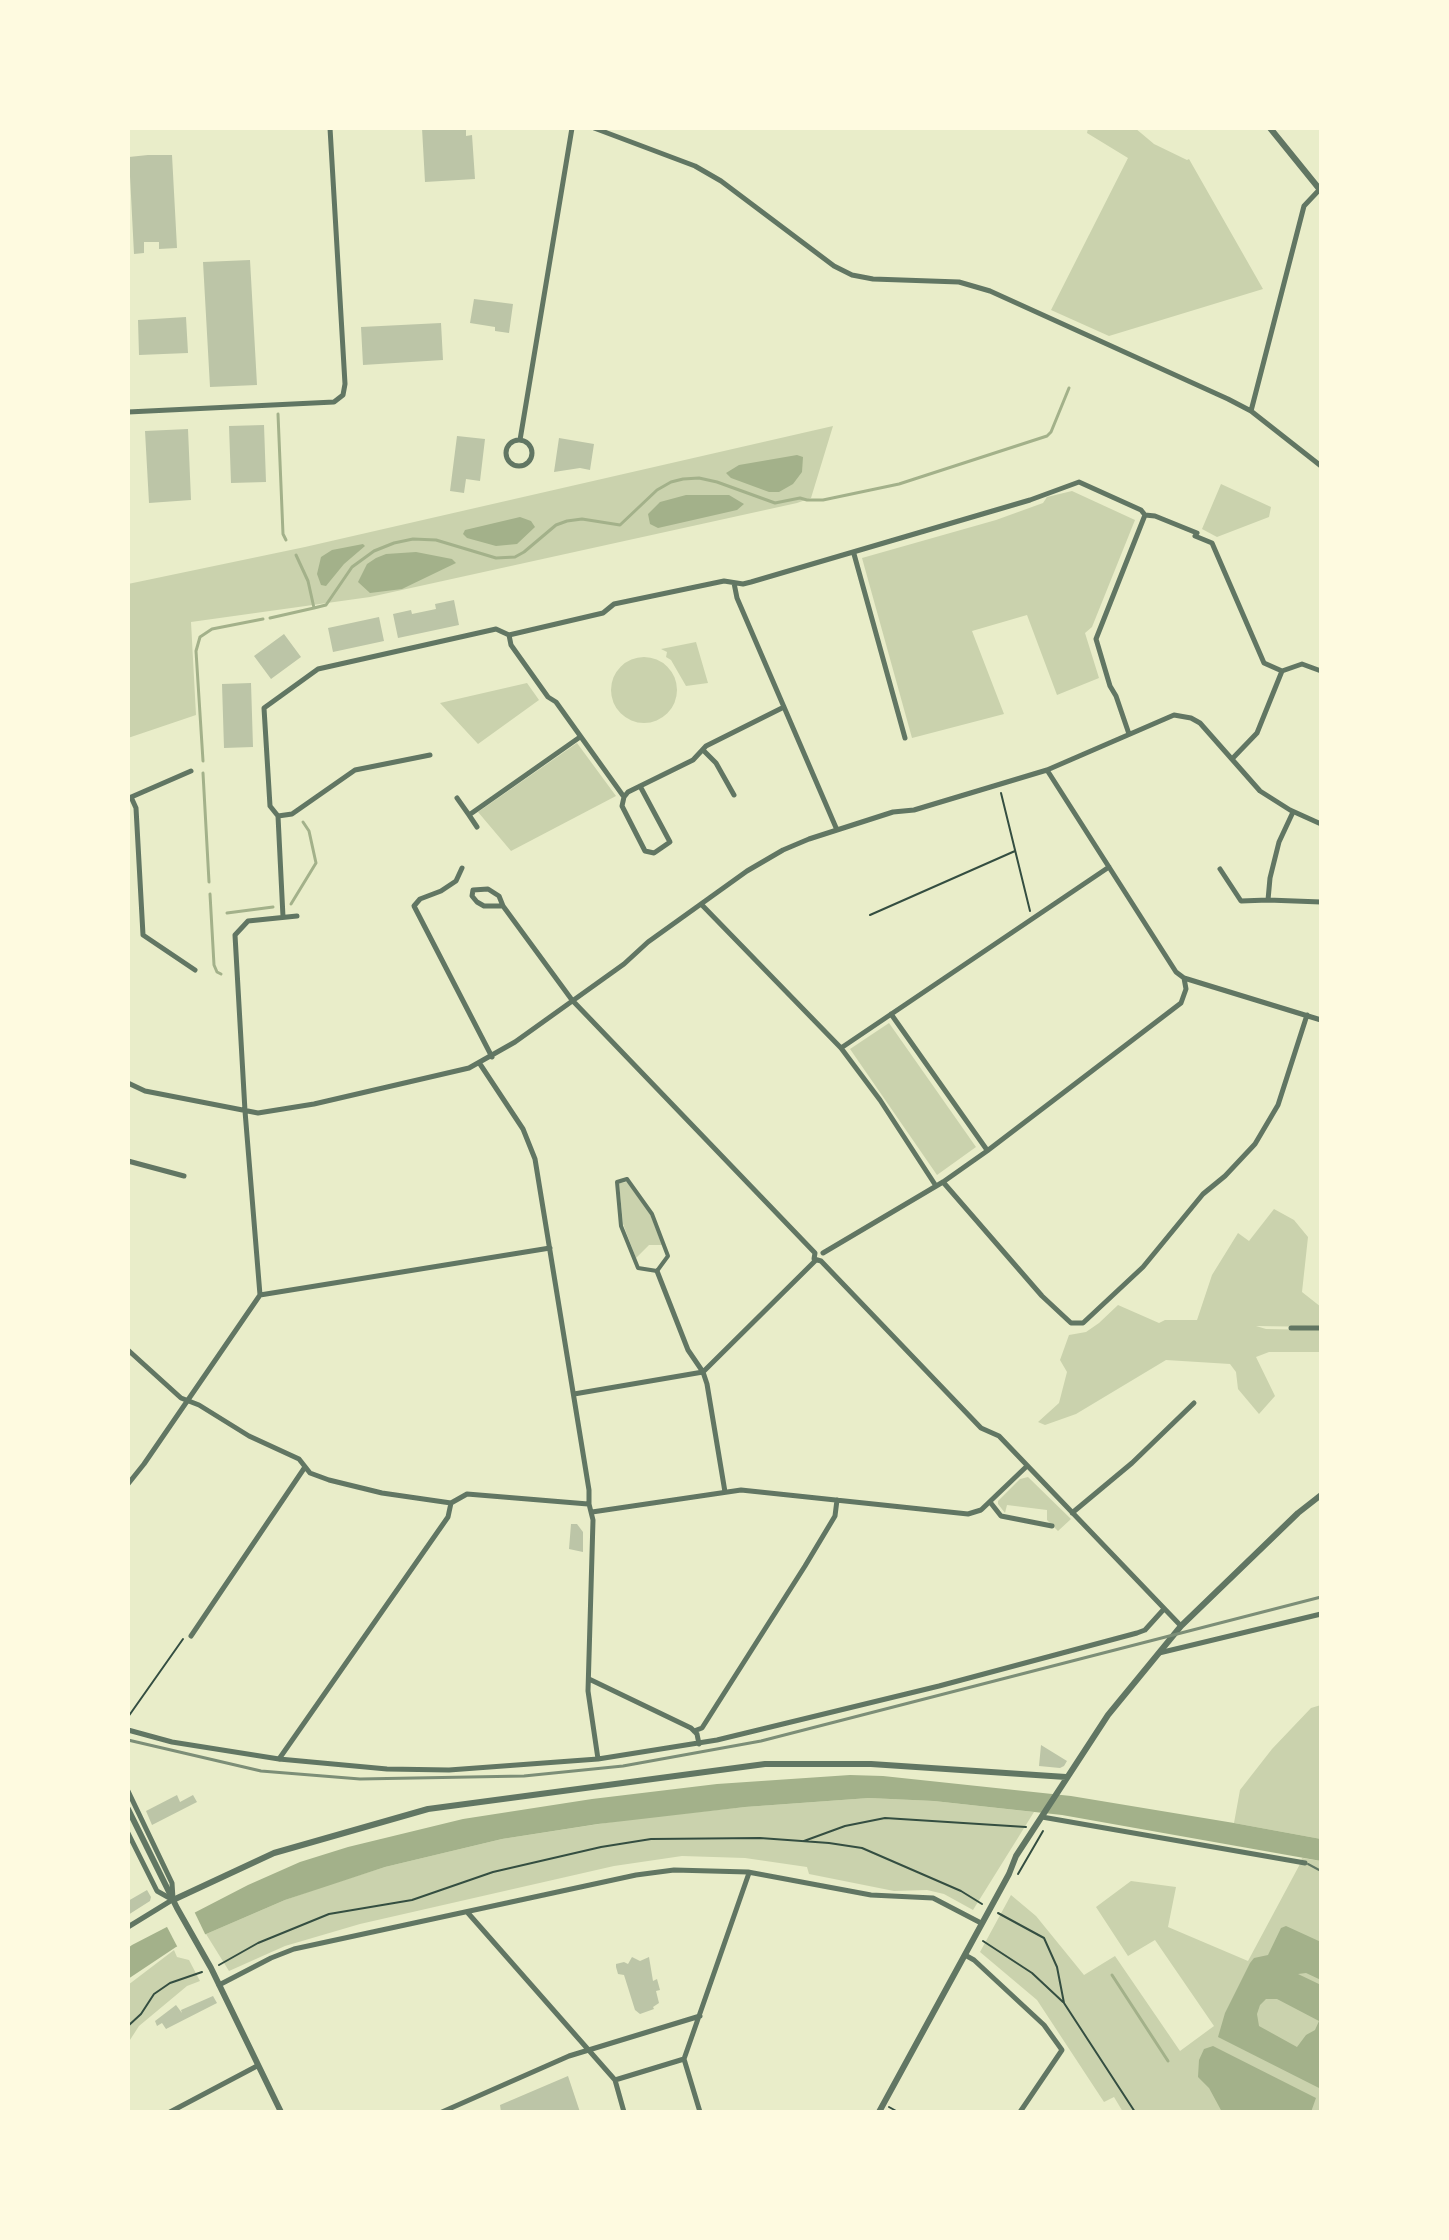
<!DOCTYPE html>
<style>
body{margin:0}
#map{position:relative;width:1449px;height:2240px;overflow:hidden;background:#e9edc9;font-family:"PT Sans",sans-serif}
canvas{display:block}
.frame{position:absolute;inset:0;border:130px solid #fefae0;pointer-events:none}
</style>
<div id="map">
<canvas width="1449" height="2240"></canvas>
<div class="frame"></div>
</div>
<script>
const g = document.querySelector('canvas').getContext('2d');
g.lineJoin = 'round';
function fill(path, color) { g.fillStyle = color; g.fill(path, 'evenodd'); }
const toPath = rows => new Path2D(rows.map(r => 'M' + r).join(''));
function strokePath(path, color, width, dash) { g.strokeStyle = color; g.lineWidth = width; g.lineCap = dash ? 'butt' : 'round'; g.setLineDash(dash || []); g.stroke(path); }
fill(toPath([
 [1088,128,1135,128,1154,144,1187,160,1189,159,1263,289,1109,336,1051,310,1128,158,1087,133],
 [833,426,811,498,797,503,370,597,191,622,196,715,128,738,128,584,305,547],
 [1221,484,1271,507,1269,517,1217,537,1202,529],
 [1072,491,1135,520,1092,627,1085,633,1099,678,1057,695,1027,615,972,631,1004,714,912,738,862,558,996,520,1043,503,1047,497],
 [696,642,708,683,686,686,671,660,666,657,667,652,661,649],
 '611 690a33 33 0 1 1 66 0a33 33 0 1 1-66 0Z',
 [527,683,539,700,478,744,440,703],
 [577,743,616,796,511,851,478,812],
 [889,1023,976,1147,937,1175,850,1049],
 [627,1182,650,1214,662,1245,649,1245,636,1258,623,1224,619,1183],
 [1274,1209,1294,1220,1308,1237,1302,1292,1321,1307,1321,1327,1256,1326,1266,1329,1321,1330,1321,1352,1269,1352,1256,1357,1275,1396,1259,1414,1238,1389,1236,1372,1230,1364,1166,1360,1076,1414,1045,1425,1038,1422,1059,1403,1067,1372,1060,1360,1069,1335,1086,1332,1099,1323,1118,1305,1159,1323,1165,1320,1197,1320,1212,1275,1238,1233,1249,1241],
 [1028,1477,1071,1519,1058,1531,1047,1520,1047,1510,1007,1505,1005,1513,998,1504,998,1501,1020,1479],
 [1321,1705,1321,1839,1234,1823,1240,1790,1272,1749,1311,1708],
 [869,1798,934,1801,1034,1812,973,1910,944,1894,927,1890,894,1891,809,1874,807,1867,745,1858,682,1856,614,1866,360,1924,285,1946,229,1971,206,1934,285,1900,325,1886,385,1867,502,1839,631,1819,745,1807],
 [1302,1858,1321,1861,1321,2112,1123,2112,1114,2097,1104,2102,1037,2000,980,1952,1011,1895,1036,1916,1084,1975,1115,1956,1180,2051,1214,2026,1155,1940,1128,1956,1096,1907,1131,1881,1176,1887,1168,1927,1248,1961,1300,1864],
 [174,1950,177,1957,189,1960,200,1981,187,1986,139,2026,128,2043,128,1985]
]), '#cad2ad');
fill(toPath([
 [797,455,803,457,802,472,793,484,779,492,769,492,731,478,726,473,739,465],
 [686,495,729,495,744,504,737,510,658,528,650,524,648,514,660,502],
 [520,517,531,521,535,527,517,544,496,546,467,538,463,534,465,530],
 [363,544,365,546,344,564,326,586,321,585,317,574,321,557,332,550],
 [416,552,452,559,456,563,402,589,370,593,358,582,367,564,376,558,386,554],
 [850,1775,883,1776,1071,1796,1234,1823,1321,1839,1321,1861,1062,1815,934,1801,869,1798,745,1807,598,1824,502,1839,385,1867,285,1900,176,1947,128,1979,128,1948,132,1945,248,1885,300,1862,348,1847,463,1819,592,1799,717,1784],
 [1286,1926,1321,1942,1321,1980,1306,1973,1298,1974,1321,1985,1321,2089,1218,2037,1225,2013,1250,1963,1254,1958,1268,1955,1281,1928],
 [1266,1999,1277,1999,1319,2021,1315,2030,1306,2035,1297,2047,1259,2026,1257,2014,1260,2005],
 [1213,2046,1316,2098,1311,2112,1222,2112,1209,2088,1198,2077,1199,2060,1204,2049]
]), '#a3b18a');
fill(toPath([
 [193,1909,207,1938,179,1950,165,1923]
]), '#e9edc9');
strokePath(toPath([
 [278,414,283,534,286,540],
 [314,608,326,605,352,567,374,551,394,543,413,539,436,540,496,558,515,557,524,552,556,525,567,521,582,519,620,525,657,490,671,482,683,479,699,478,717,482,775,503,800,498,807,500,823,500,899,484,1047,436,1051,432,1069,388],
 [270,618,314,608,308,581,296,555],
 [203,761,196,651,200,637,212,629,263,619],
 [203,773,209,882],
 [210,894,214,965,217,972,221,974],
 [291,904,316,863,309,831,303,822],
 [227,913,273,907],
 [1112,1975,1168,2061]
]), '#a3b18a', 3);
fill(toPath([
 [422,128,466,128,466,136,472,135,475,179,425,182],
 [148,155,172,155,177,248,159,249,159,242,144,242,144,253,134,254,129,157],
 [250,260,257,385,210,387,203,262],
 [474,299,513,304,509,333,495,331,495,327,470,323],
 [186,317,188,353,139,355,138,320],
 [441,323,443,360,363,365,361,327],
 [264,425,266,482,231,483,229,426],
 [188,429,191,500,149,503,145,431],
 [457,436,485,439,480,481,466,479,464,493,450,491],
 [559,438,594,444,590,470,580,468,554,472],
 [454,600,459,625,398,638,393,614,411,610,412,614,436,609,435,604],
 [379,617,384,641,333,652,328,628],
 [284,634,301,657,271,679,254,656],
 [251,683,253,747,224,748,222,684],
 [571,1524,577,1524,583,1532,583,1552,569,1549],
 [1041,1745,1067,1761,1064,1766,1060,1768,1039,1766],
 [177,1795,180,1802,193,1795,197,1802,152,1825,146,1811],
 [147,1890,151,1897,150,1901,128,1915,128,1901],
 [632,1957,640,1961,649,1957,653,1981,657,1979,660,1990,656,1991,659,2003,653,2007,654,2009,640,2014,635,2010,624,1975,618,1974,616,1967,616,1964,624,1962,628,1964],
 [213,1996,217,2003,166,2029,162,2023,157,2026,155,2021,176,2005,182,2013,181,2010],
 [568,2076,580,2112,501,2112,500,2105]
]), '#bcc5a7');
strokePath(toPath([
 [1001,793,1030,911],
 [870,915,1015,851],
 [128,1717,183,1639],
 [804,1841,845,1826,885,1818,1026,1827],
 [1018,1874,1043,1831],
 [998,1913,1044,1938,1057,1967,1064,2003,1135,2112],
 [983,1941,1032,1973,1063,2002],
 [219,1965,258,1943,329,1914,412,1900,493,1872,601,1847,651,1839,760,1838,829,1843,862,1848,961,1891,982,1904],
 [128,2026,141,2014,154,1994,170,1983,202,1972],
 [889,2107,898,2112]
]), '#344e41', 2);
strokePath(toPath([
 [1308,1864,1321,1871]
]), '#617663', 2);
strokePath(toPath([
 [627,1179,652,1214,668,1256,657,1271,638,1268,621,1226,617,1182,627,1179]
]), '#617663', 4);
strokePath(toPath([
 [594,128,695,166,721,181,834,266,852,275,873,279,959,282,990,291,1228,399,1251,411,1321,466],
 [1251,411,1304,206,1320,189],
 [128,412,334,402,343,395,345,384,330,128],
 [520,440,572,128],
 '506 453a13 13 0 1 1 26 0a13 13 0 1 1-26 0Z',
 [1145,515,1155,516,1197,533],
 [1195,536,1212,543,1264,663,1282,671,1302,664,1321,671],
 [854,554,905,738],
 [734,583,737,598,837,830],
 [509,635,511,645,548,697,556,702,624,797,628,792,693,760,706,746,784,707],
 [1129,734,1116,696,1110,686,1096,639,1145,515],
 [703,750,716,763,734,795],
 [1232,759,1257,733,1282,671],
 [1047,770,1176,972,1184,978,1321,1020],
 [131,797,136,808,143,935,195,970],
 [624,797,622,806,645,851,654,853,670,842,640,786],
 [129,798,191,771],
 [457,798,469,815,580,737],
 [1293,812,1279,842,1270,878,1268,900,1321,902],
 [469,815,477,827],
 [278,816,292,814,355,770,430,755],
 [462,868,456,881,441,891,420,899,414,906,492,1057],
 [1220,869,1241,901,1268,900],
 [701,904,841,1048,880,1100,936,1186],
 [503,906,484,906,477,902,472,896,473,890,488,889,499,896,503,906,572,1000,815,1253,814,1259,821,1261,981,1428,999,1436,1181,1626],
 [283,917,278,816,270,806,264,708,318,669,496,629,509,635,603,613,614,604,724,581,743,584,751,582,1030,500,1079,482,1141,510,1145,515],
 [891,1014,987,1150],
 [841,1048,1109,867],
 [480,1064,523,1129,535,1159,589,1490,589,1504,593,1520,588,1691,598,1759],
 [128,1083,145,1091,258,1113,314,1104,469,1068,515,1042,624,964,648,942,747,871,783,850,809,839,893,812,914,810,1047,770,1174,715,1191,718,1200,723,1260,791,1290,810,1321,824],
 [128,1161,184,1176],
 [943,1182,1042,1296,1071,1323,1083,1323,1143,1267,1203,1194,1225,1176,1255,1144,1278,1105,1307,1015],
 [823,1253,943,1182,987,1151,1181,1003,1186,989,1184,978],
 [657,1271,688,1350,703,1372,707,1384,725,1492],
 [260,1295,245,1111,235,935,248,921,297,916],
 [260,1295,550,1248],
 [1291,1328,1321,1328],
 [128,1350,181,1398,199,1405,249,1436,299,1459,310,1473,329,1480,382,1493,451,1503,467,1494,588,1504],
 [574,1394,703,1372,815,1261],
 [128,1484,144,1464,260,1295],
 [990,1502,1001,1516,1052,1526],
 [592,1512,741,1490,968,1514,981,1510,1027,1466],
 [1072,1513,1132,1463,1194,1403],
 [191,1636,305,1467],
 [1159,1653,1321,1614],
 [589,1679,691,1728,697,1734,699,1744],
 [128,1730,172,1742,279,1759,387,1769,449,1770,598,1759,717,1740,939,1686,1137,1633,1145,1630,1164,1609],
 [694,1731,702,1728,805,1566,835,1516,837,1500],
 [279,1759,448,1517,451,1503],
 [128,1791,172,1883,173,1899],
 [1042,1817,1305,1863],
 [128,1833,157,1891,173,1900],
 [468,1913,615,2080,624,2112],
 [128,1927,172,1900],
 [965,1955,974,1960,1044,2025,1062,2050,1020,2112],
 [219,1985,271,1958,294,1949,636,1875,674,1870,748,1872,871,1895,933,1898,981,1923],
 [684,2059,700,2112],
 [615,2080,684,2059,749,1873],
 [170,2112,257,2066],
 [442,2112,569,2056,700,2016]
]), '#617663', 5);
strokePath(toPath([
 [1270,128,1321,191],
 [128,1809,177,1908,211,1968,281,2112],
 [173,1900,274,1853,428,1809,765,1764,871,1764,1066,1777],
 [879,2112,1009,1874,1016,1856,1108,1715,1181,1626,1298,1513,1321,1495]
]), '#617663', 6);
strokePath(toPath([
 [128,1740,261,1771,360,1779,524,1776,623,1766,761,1741,1321,1597]
]), '#7c8e77', 3);
</script>
